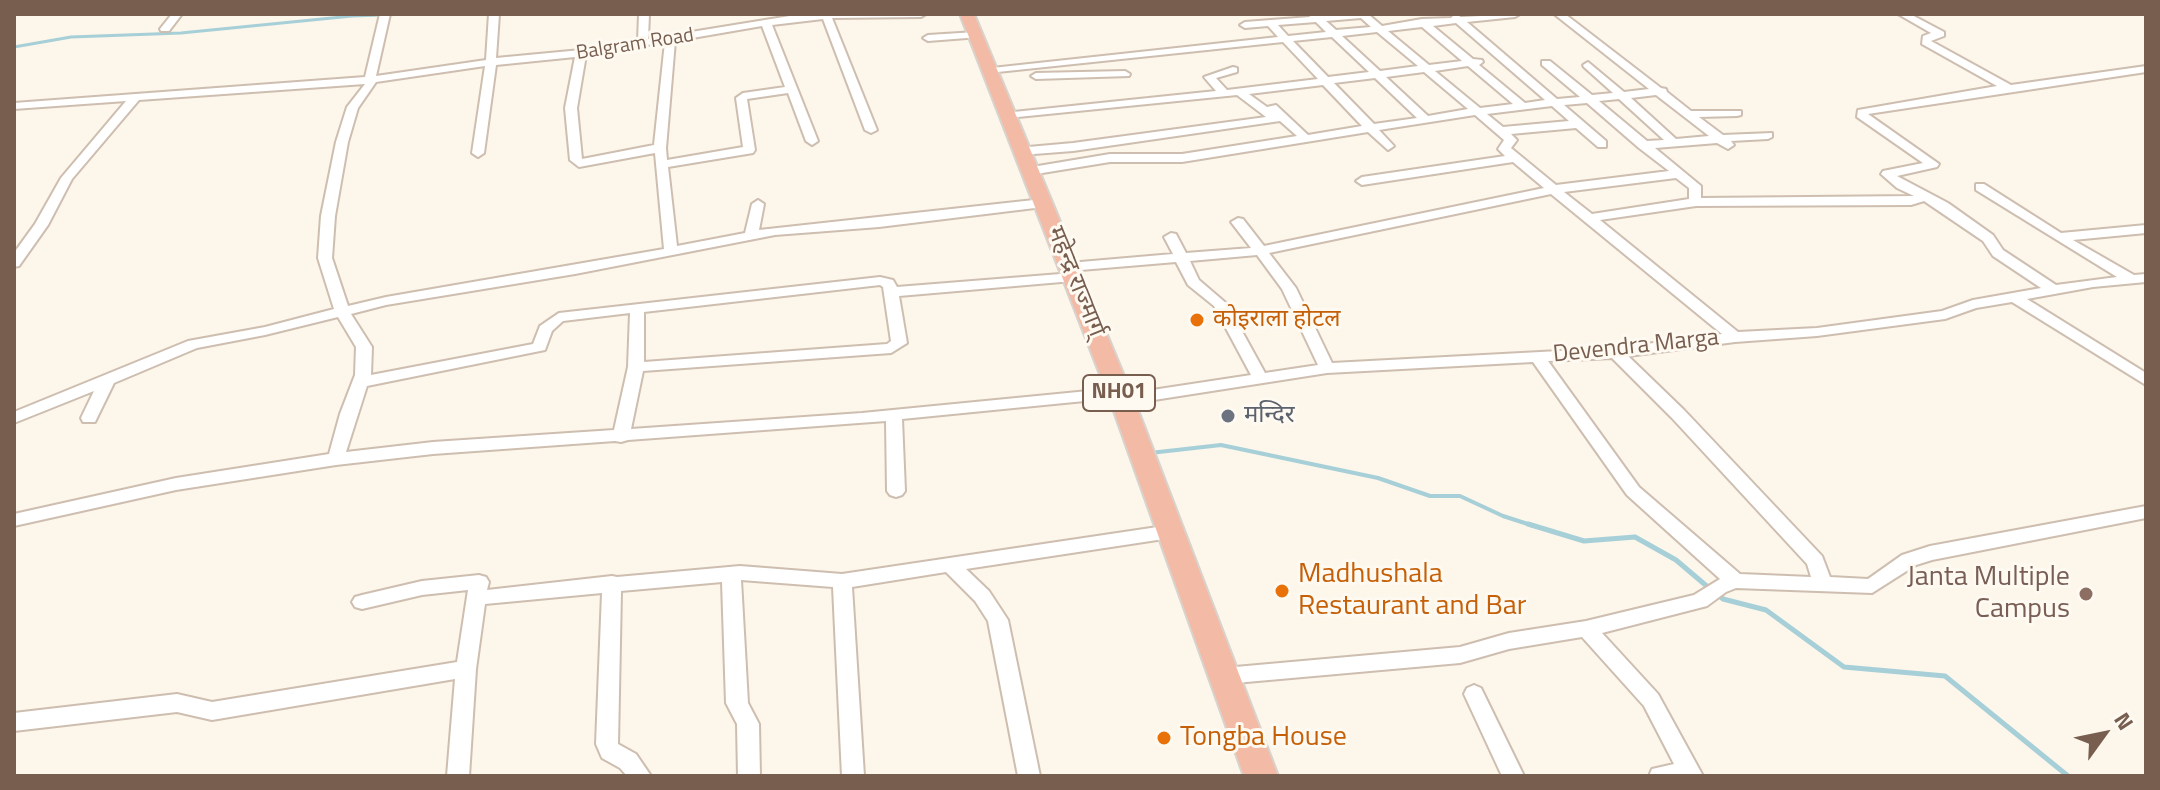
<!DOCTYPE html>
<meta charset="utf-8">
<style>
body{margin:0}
#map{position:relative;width:2160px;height:790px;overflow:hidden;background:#fcf6eb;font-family:"Titillium Web",sans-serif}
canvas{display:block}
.frame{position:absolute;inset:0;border:16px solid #775e4e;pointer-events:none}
.north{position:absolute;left:2064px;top:694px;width:80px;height:80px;-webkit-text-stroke:6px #fefaf2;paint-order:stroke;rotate:57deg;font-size:22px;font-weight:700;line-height:32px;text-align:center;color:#775e4e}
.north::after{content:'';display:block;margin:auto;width:28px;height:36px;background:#775e4e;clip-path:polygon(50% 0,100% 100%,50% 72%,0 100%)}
</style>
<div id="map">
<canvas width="2160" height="790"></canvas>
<div class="frame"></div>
<div class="north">N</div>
</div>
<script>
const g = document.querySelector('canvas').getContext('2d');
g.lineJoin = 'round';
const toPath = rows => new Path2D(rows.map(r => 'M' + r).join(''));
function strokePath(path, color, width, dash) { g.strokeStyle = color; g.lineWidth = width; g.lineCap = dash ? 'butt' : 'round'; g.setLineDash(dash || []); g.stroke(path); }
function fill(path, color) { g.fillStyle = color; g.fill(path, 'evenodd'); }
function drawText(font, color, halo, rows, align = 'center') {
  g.font = font + ' "Titillium Web","Noto Sans Devanagari",sans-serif'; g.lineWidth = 6; g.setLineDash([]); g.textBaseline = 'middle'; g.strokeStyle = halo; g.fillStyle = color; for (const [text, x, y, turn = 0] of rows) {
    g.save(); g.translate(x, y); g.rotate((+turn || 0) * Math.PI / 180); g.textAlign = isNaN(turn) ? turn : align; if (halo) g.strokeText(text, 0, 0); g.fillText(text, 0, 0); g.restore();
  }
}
strokePath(toPath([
 [14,47,71,37,181,33,352,16,410,14]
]), '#a6cfd7', 3);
strokePath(toPath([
 [1150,453,1221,445,1378,478,1430,496,1460,496,1503,516,1534,526]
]), '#a6cfd7', 4);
strokePath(toPath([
 [1528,524,1584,541,1635,537,1676,560,1709,588],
 [1716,593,1723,599,1766,610,1844,667,1945,676,2068,776]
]), '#a6cfd7', 5);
const minor = toPath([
 [172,14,182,14,169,31,161,31,160,29,172,14],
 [380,14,390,14,376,76,486,60,489,14,499,14,496,58,581,50,638,41,639,14,649,14,648,39,802,14,926,14,921,17,832,18,877,130,871,133,865,130,823,19,772,25,818,141,812,145,806,141,788,93,747,99,755,150,753,153,668,167,677,246,745,233,752,204,758,200,764,204,759,230,1043,199,1049,203,1043,207,879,227,775,235,575,274,386,305,351,314,372,347,371,375,533,344,540,326,559,313,880,277,893,280,897,287,1073,273,1080,277,1073,281,899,296,907,343,891,353,643,371,631,429,862,413,1119,388,1125,389,1126,394,1251,375,1214,306,1188,285,1176,262,1069,271,1062,267,1069,263,1173,254,1164,237,1171,233,1176,234,1186,253,1251,248,1231,222,1238,218,1243,219,1264,246,1544,188,1513,162,1362,185,1356,181,1362,177,1505,156,1498,149,1504,140,1475,115,1379,130,1394,146,1388,150,1368,132,1182,162,1110,162,1030,175,1026,174,1026,168,1110,154,1182,154,1297,136,1280,121,1073,151,1021,155,1017,154,1017,148,1073,143,1266,117,1237,95,1008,118,1002,115,1004,113,1216,91,1204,77,1233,67,1237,68,1237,72,1216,78,1227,90,1318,79,1283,42,988,73,987,71,992,68,1278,37,1268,26,1245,28,1240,25,1245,22,1310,17,1308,14,1368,14,1382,26,1422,19,1451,18,1455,14,1461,17,1520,14,1515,17,1467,22,1557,99,1580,97,1542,65,1542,61,1550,61,1592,95,1613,93,1584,67,1583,65,1588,62,1624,92,1649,89,1554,14,1565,14,1661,88,1666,89,1667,92,1691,111,1741,111,1741,115,1737,116,1699,117,1723,135,1772,133,1772,137,1768,139,1731,141,1734,145,1728,149,1717,143,1655,148,1701,186,1701,198,1914,196,1897,188,1881,174,1883,171,1923,163,1857,117,1858,110,1997,86,1922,44,1923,36,1931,33,1898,14,1910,14,1944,32,1944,36,1931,41,2011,85,2146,66,2146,72,1868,114,1939,164,1937,167,1897,176,1948,203,1993,235,2003,250,2056,285,2117,277,1976,190,1976,184,1984,184,2061,233,2146,225,2146,233,2073,240,2134,275,2146,274,2146,282,2093,287,2027,299,2146,373,2146,385,2012,302,1976,308,1945,319,1817,336,1735,342,1628,356,1684,410,1822,556,1830,577,1868,579,1902,555,1930,546,2146,506,2146,518,1932,560,1916,565,1872,593,1736,588,1726,592,1707,606,1602,633,1658,694,1703,776,1649,776,1652,769,1674,764,1644,706,1582,637,1509,649,1460,663,1224,684,1217,682,1214,676,1217,670,1224,668,1460,647,1509,633,1586,621,1694,595,1720,579,1627,495,1533,362,1327,373,1122,405,1116,404,1115,398,902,419,905,491,902,495,896,497,890,495,887,491,886,421,628,440,621,442,615,441,433,454,336,465,176,490,14,526,14,514,176,478,329,454,340,414,355,375,356,347,338,317,265,335,197,348,114,383,95,422,83,422,81,418,94,391,14,423,14,412,188,341,265,327,334,309,318,258,321,216,336,142,347,107,365,84,139,100,72,179,48,225,19,266,14,267,14,253,35,224,61,178,126,101,14,109,14,103,365,77,380,14],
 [1361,18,1371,27,1336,30,1326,21,1361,18],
 [1316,22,1326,32,1288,36,1278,25,1316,22],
 [1456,23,1545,100,1525,103,1479,65,1483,62,1482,60,1473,59,1433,26,1456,23],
 [762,26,785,87,743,93,736,98,743,147,667,160,666,148,675,41,762,26],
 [1422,27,1462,61,1429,65,1388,31,1422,27],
 [1377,32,1418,66,1380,71,1342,36,1377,32],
 [1332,37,1369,72,1328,77,1293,41,1332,37],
 [665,42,654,145,582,159,577,108,586,55,665,42],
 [575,57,565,108,570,160,579,167,655,153,664,249,386,297,348,306,332,258,335,216,348,142,358,108,376,82,485,66,472,153,478,157,484,153,496,65,575,57],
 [1468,66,1513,104,1480,108,1435,71,1468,66],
 [1424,72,1468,109,1428,116,1386,77,1424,72],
 [1375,78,1417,118,1374,124,1334,83,1375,78],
 [1323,85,1362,126,1308,135,1276,105,1267,107,1249,94,1323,85],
 [1656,95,1709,136,1676,139,1631,98,1656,95],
 [1619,99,1664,140,1647,141,1599,101,1619,99],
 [1587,103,1639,148,1669,171,1556,185,1511,148,1517,140,1511,134,1576,128,1598,147,1606,147,1606,141,1564,105,1587,103],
 [1552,106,1569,121,1503,127,1487,114,1552,106],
 [1676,178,1689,188,1689,199,1592,214,1564,192,1676,178],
 [1551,194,1722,334,1616,348,1332,363,1296,288,1269,253,1551,194],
 [1924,201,1983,241,1993,256,2041,288,1973,300,1942,311,1817,328,1738,332,1600,220,1696,206,1911,205,1924,201],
 [1257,255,1282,289,1318,365,1265,373,1227,304,1199,280,1190,261,1257,255],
 [880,285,883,287,891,341,887,344,644,362,644,312,880,285],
 [630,313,628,367,614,430,433,442,346,452,367,386,545,350,552,331,563,321,630,313],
 [1612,358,1672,418,1807,564,1811,577,1740,574,1639,487,1548,361,1612,358],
 [976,32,981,35,980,37,928,41,923,38,928,35,976,32],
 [1125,71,1130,74,1129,76,1036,79,1031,76,1036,73,1125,71],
 [1171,525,1177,527,1180,532,1177,537,966,569,989,591,1008,620,1040,776,1018,776,988,621,975,601,946,572,852,587,864,776,842,776,833,587,741,580,748,703,759,724,760,776,738,776,737,724,726,703,722,582,621,591,618,744,636,754,651,776,627,776,620,768,602,758,596,744,602,593,485,604,476,669,469,776,447,776,455,679,212,720,177,712,14,731,14,713,177,694,212,702,457,662,468,590,422,595,362,609,355,607,352,602,355,597,362,595,422,581,479,575,486,577,489,582,487,590,612,576,617,577,740,566,842,574,1171,525],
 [1474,685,1481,688,1524,776,1502,776,1464,694,1467,688,1474,685]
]);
const highway = toPath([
 [960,14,974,14,1134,400,1278,776,1244,776,1110,400,960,14]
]);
strokePath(minor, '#cebeb0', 4);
strokePath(highway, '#d9d2cd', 4);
fill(minor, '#fff');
fill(highway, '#f3bba5');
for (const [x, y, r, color] of [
 [1197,320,8,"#e8710a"],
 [1228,416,8,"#6b7280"],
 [1282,591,8,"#e8710a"],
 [2086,594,8,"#8d6e63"],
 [1164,738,8,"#e8710a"]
]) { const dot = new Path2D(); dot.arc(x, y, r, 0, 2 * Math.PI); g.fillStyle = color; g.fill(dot); strokePath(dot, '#fefaf2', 3); }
drawText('20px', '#775e4e', '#fefaf2', [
 ["Balgram Road",635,45,-9]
]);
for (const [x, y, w] of [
 [1119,393,72]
]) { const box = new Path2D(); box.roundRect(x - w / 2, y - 18, w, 36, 6); g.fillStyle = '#fefaf2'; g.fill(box); strokePath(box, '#775e4e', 2); }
drawText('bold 22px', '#775e4e', null, [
 ["NH01",1119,393]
]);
drawText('24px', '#775e4e', '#fefaf2', [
 ["महेन्द्र राज्मार्ग्",1075,282,68],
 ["Devendra Marga",1636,347,-6]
]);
drawText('24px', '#c56008', '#fefaf2', [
 ["कोइराला होटल",1213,320]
], 'left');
drawText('24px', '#5b616d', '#fefaf2', [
 ["मन्दिर",1244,416]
], 'left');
drawText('28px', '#c56008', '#fefaf2', [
 ["Madhushala",1298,575],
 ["Restaurant and Bar",1298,607],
 ["Tongba House",1180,738]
], 'left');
drawText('28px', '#785e54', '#fefaf2', [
 ["Janta Multiple",2070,578],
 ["Campus",2070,610]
], 'right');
</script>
